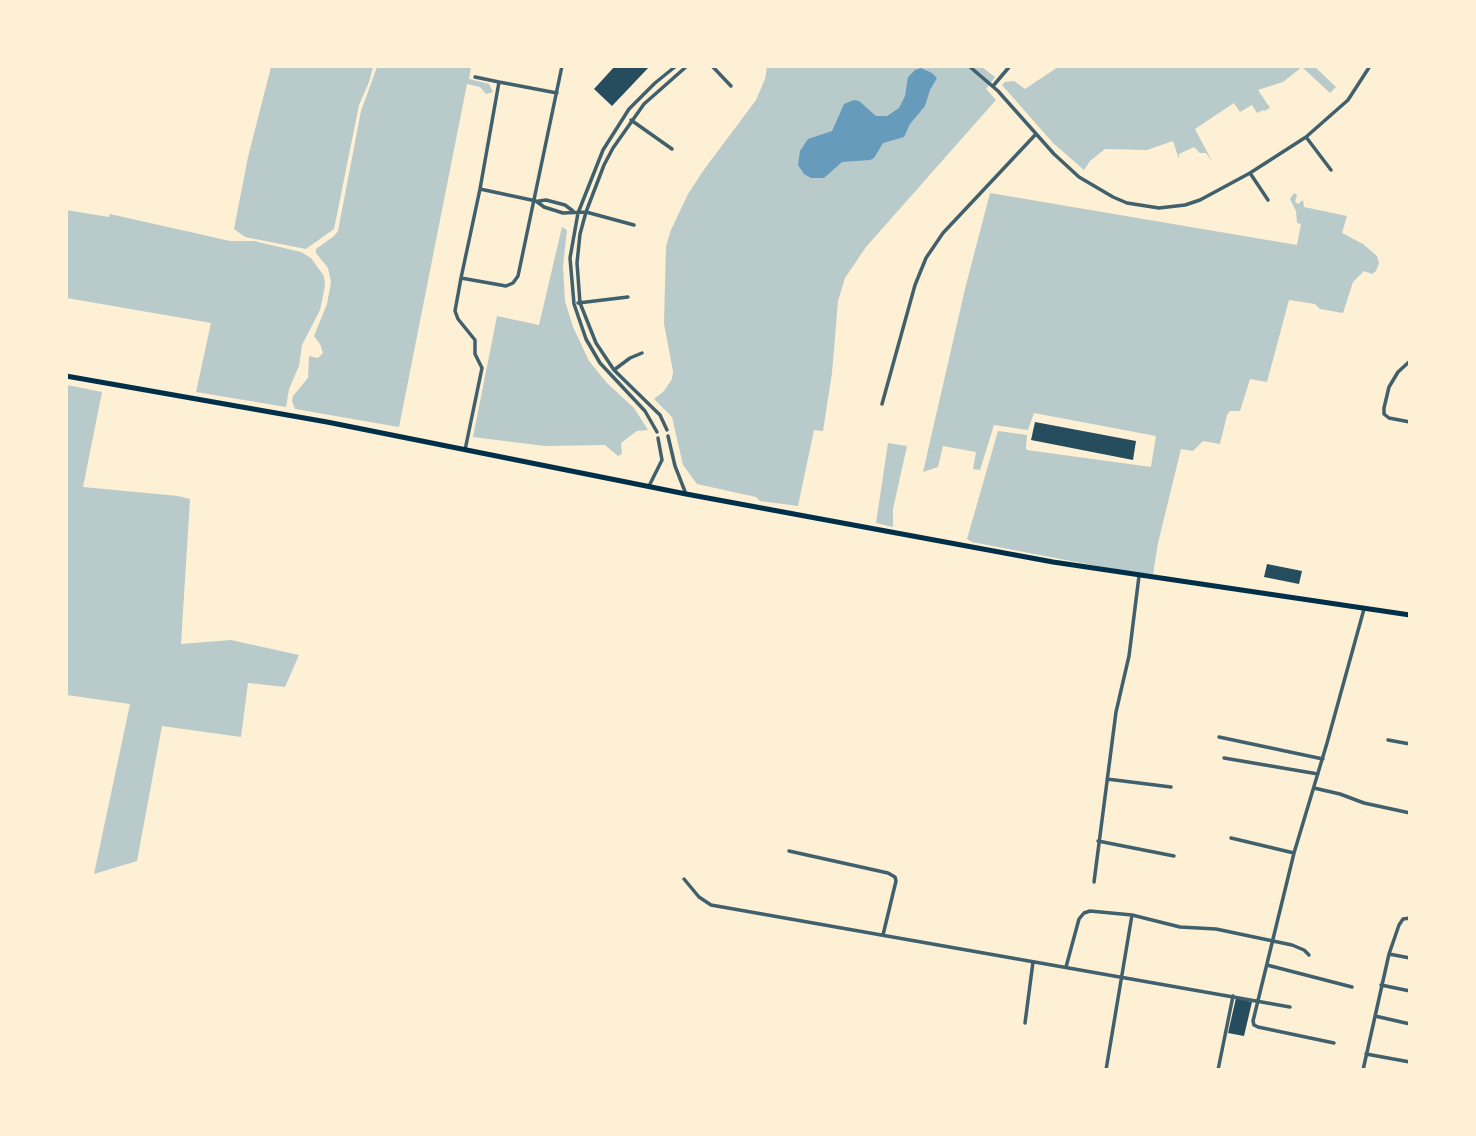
<!DOCTYPE html>
<style>
body{margin:0}
#map{position:relative;width:1476px;height:1136px;overflow:hidden;background:#fdf0d5;font-family:Roboto,sans-serif}
canvas{display:block}
.frame{position:absolute;inset:0;border:68px solid #fdf0d5;pointer-events:none}
</style>
<div id="map">
<canvas width="1476" height="1136"></canvas>
<div class="frame"></div>
</div>
<script>
const g = document.querySelector('canvas').getContext('2d');
g.lineJoin = 'round';
function fill(path, color) { g.fillStyle = color; g.fill(path, 'evenodd'); }
const toPath = rows => new Path2D(rows.map(r => 'M' + r).join(''));
function strokePath(path, color, width, dash) { g.strokeStyle = color; g.lineWidth = width; g.lineCap = dash ? 'butt' : 'round'; g.setLineDash(dash || []); g.stroke(path); }
fill(toPath([
 [271,67,373,67,369,82,359,105,334,229,306,249,245,237,234,229,248,157],
 [377,67,471,67,469,79,489,84,493,92,486,94,480,87,467,84,399,427,295,409,292,401,293,396,308,378,309,356,318,358,323,353,320,344,314,336,327,304,331,282,328,268,316,253,316,249,334,236,338,231,361,111],
 [767,67,982,67,995,77,986,89,996,100,866,247,845,278,838,301,832,373,823,431,814,430,798,506,760,501,756,497,697,484,683,465,672,417,654,399,664,391,672,379,673,371,664,324,666,246,671,230,688,194,703,171,756,100,765,79],
 [1315,67,1336,87,1330,93,1302,67,1283,82,1258,90,1270,108,1264,111,1263,110,1257,113,1252,105,1240,112,1234,103,1195,129,1212,161,1206,153,1200,153,1194,147,1179,154,1179,159,1173,141,1147,150,1105,149,1090,161,1084,170,1053,143,1002,85,1005,82,1014,81,1025,89,1058,67],
 [990,193,1297,245,1301,224,1297,223,1296,211,1290,199,1294,193,1297,195,1295,202,1298,204,1303,200,1304,207,1347,216,1342,233,1363,244,1377,256,1379,263,1376,271,1372,274,1364,271,1353,282,1343,313,1320,309,1315,304,1289,300,1267,382,1250,379,1240,411,1230,411,1227,415,1220,444,1203,441,1193,451,1181,449,1158,543,1153,574,1118,570,972,542,967,539,998,431,1027,435,1026,448,1027,450,1151,467,1156,436,1034,413,1028,430,994,425,980,470,973,469,976,452,943,446,938,467,923,472,965,289],
 [66,210,109,217,110,214,230,241,254,241,301,252,311,258,324,276,325,286,320,310,302,345,299,366,289,389,286,407,196,392,211,323,67,298],
 [562,227,567,230,563,266,565,301,573,327,589,361,607,383,634,408,648,430,637,431,621,443,622,454,618,456,605,445,545,446,473,437,497,316,539,325],
 [67,385,102,392,83,487,178,496,190,499,181,644,231,640,299,655,285,687,248,683,241,737,162,726,137,861,94,874,130,704,67,695],
 [888,443,907,446,893,509,893,527,876,523]
]), '#b9caca');
fill(toPath([
 [921,68,932,73,937,78,930,90,925,106,910,124,904,137,883,143,874,158,870,160,842,162,824,178,811,178,804,174,798,165,800,151,808,139,832,131,844,104,854,100,859,101,876,116,887,116,899,108,905,96,908,77,915,70]
]), '#669bbc');
fill(toPath([
 [615,66,650,66,612,106,594,89],
 [1035,422,1136,441,1133,460,1031,440],
 [1267,564,1302,571,1299,584,1264,577],
 [1236,998,1252,1002,1244,1036,1228,1033]
]), '#264d5e');
strokePath(toPath([
 [712,66,731,86],
 [969,66,998,91,1054,154,1079,177,1113,197,1127,203,1159,208,1185,205,1200,200,1250,173,1306,137,1348,100,1370,66],
 [475,77,499,82],
 [993,86,1010,66],
 [557,93,499,82,480,189,536,201,544,207,563,213,586,212,634,225],
 [631,120,672,149],
 [1306,137,1331,170],
 [1250,173,1268,200],
 [480,189,461,278,506,286,513,283,518,276,562,66],
 [539,201,546,200,565,205,573,211],
 [461,278,455,311,458,319,475,340,475,354,482,368,465,450],
 [578,303,628,297],
 [1410,361,1398,372,1389,387,1384,408,1384,414,1389,418,1410,422],
 [614,370,630,358,642,353],
 [882,404,915,285,926,258,943,233,1036,134],
 [667,430,660,415,614,370,596,343,580,303,577,263,580,234,586,212,604,165,613,148,644,104,687,66],
 [657,432,645,411,600,363,586,339,574,304,570,258,578,213,603,150,629,109,655,83,676,66],
 [668,436,675,466,686,494],
 [649,486,662,460,658,438],
 [1219,737,1323,759],
 [1388,740,1410,744],
 [1224,758,1318,774],
 [1107,779,1171,787],
 [1314,788,1340,794,1364,803,1410,813],
 [1231,838,1294,853],
 [1098,841,1174,856],
 [789,851,888,873,895,877,896,881,883,935],
 [684,879,699,897,711,905,1290,1007],
 [1094,882,1116,712,1129,656,1139,576],
 [1389,954,1410,958],
 [1267,965,1352,987],
 [1066,967,1079,919,1084,913,1090,911,1132,915,1180,927,1216,929,1292,945,1304,950,1309,955],
 [1381,985,1410,991],
 [1375,1016,1410,1024],
 [1025,1023,1033,962],
 [1334,1043,1258,1027,1254,1025,1253,1021,1294,853,1327,743,1364,609],
 [1366,1054,1410,1062],
 [1106,1070,1132,915],
 [1218,1070,1233,996],
 [1363,1070,1389,954,1399,925,1403,919,1410,918]
]), '#3f606c', 3.5);
strokePath(toPath([
 [66,376,327,422,686,494,1053,562,1410,615]
]), '#003049', 5);
</script>
